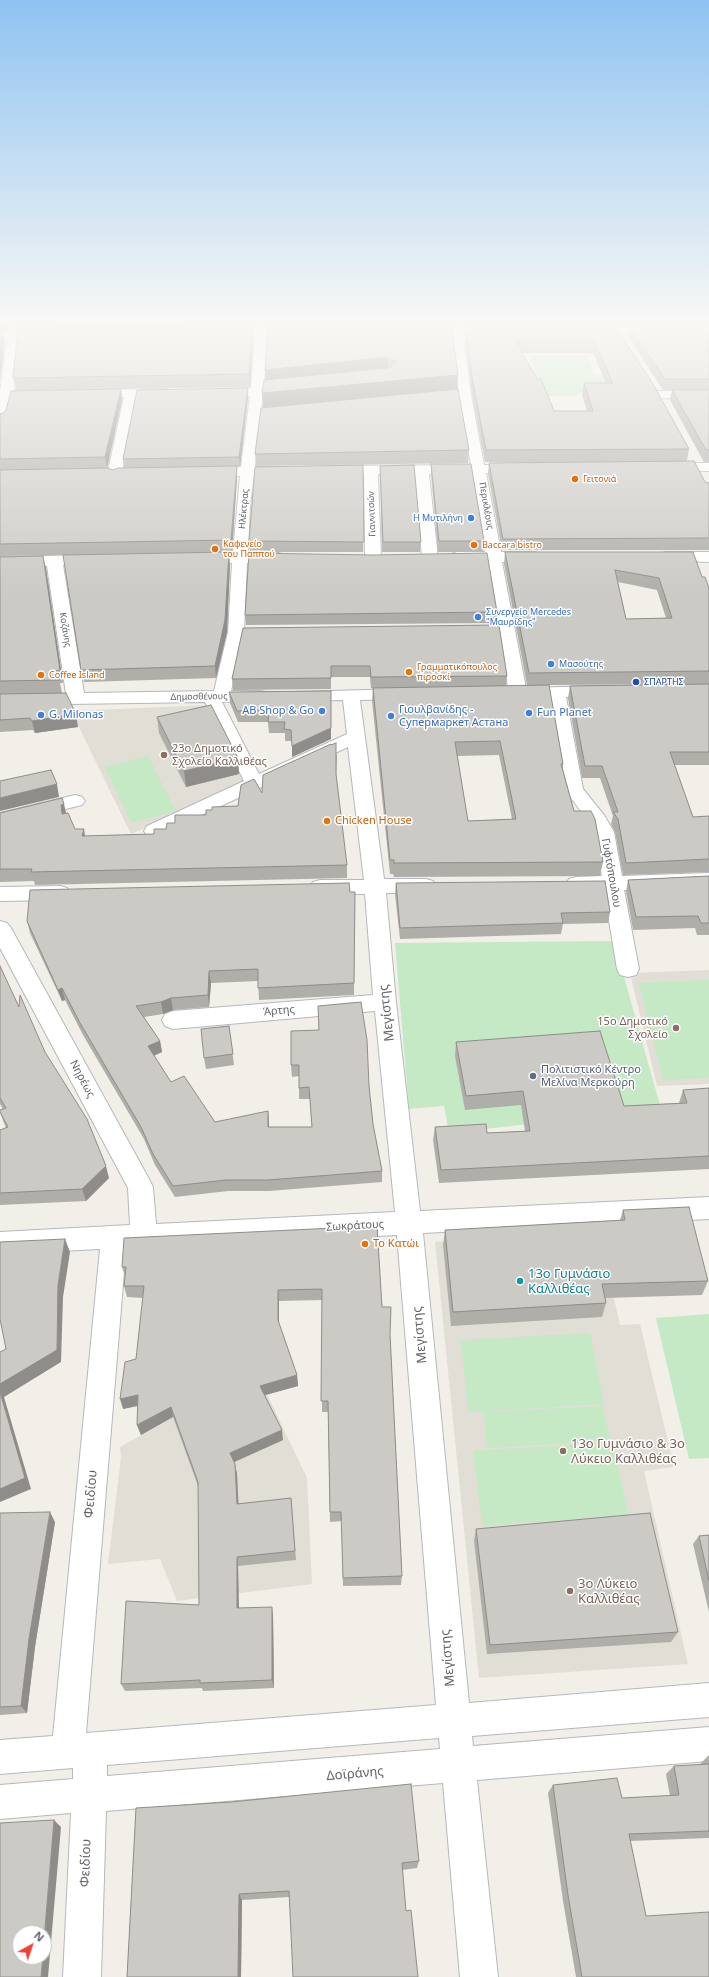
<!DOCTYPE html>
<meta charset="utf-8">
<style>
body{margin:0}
#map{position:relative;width:709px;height:1977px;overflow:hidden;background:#f1efe8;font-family:"Noto Sans",sans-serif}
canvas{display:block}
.north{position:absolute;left:12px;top:1925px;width:40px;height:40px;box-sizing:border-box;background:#fff;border:1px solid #bfc1c3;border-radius:50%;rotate:40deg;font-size:11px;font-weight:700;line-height:16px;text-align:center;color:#5f6368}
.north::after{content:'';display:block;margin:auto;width:14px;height:18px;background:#ea4335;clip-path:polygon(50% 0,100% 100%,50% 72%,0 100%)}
</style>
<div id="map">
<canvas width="709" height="1977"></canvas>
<div class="north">N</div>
</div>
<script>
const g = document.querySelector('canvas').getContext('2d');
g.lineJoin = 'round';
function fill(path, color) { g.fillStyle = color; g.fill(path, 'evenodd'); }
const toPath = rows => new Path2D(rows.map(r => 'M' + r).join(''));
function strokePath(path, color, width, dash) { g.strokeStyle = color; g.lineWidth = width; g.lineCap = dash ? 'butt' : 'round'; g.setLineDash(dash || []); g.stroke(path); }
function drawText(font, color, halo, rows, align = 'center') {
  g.font = font + ' "Noto Sans",sans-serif'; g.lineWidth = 3; g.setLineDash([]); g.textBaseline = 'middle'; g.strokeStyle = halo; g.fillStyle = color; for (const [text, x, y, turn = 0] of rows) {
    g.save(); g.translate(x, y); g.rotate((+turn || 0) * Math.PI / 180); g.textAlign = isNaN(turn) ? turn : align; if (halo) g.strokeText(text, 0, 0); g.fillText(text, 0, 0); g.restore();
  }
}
fill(toPath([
 [211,705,250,783,131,834,71,711],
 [709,970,709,1084,657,1086,630,973],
 [599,1233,620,1325,640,1324,674,1467,644,1471,688,1664,479,1678,435,1242],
 [255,1369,307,1478,312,1584,177,1601,160,1559,108,1564,121,1457,120,1447,232,1385]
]), '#e1ded6');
fill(toPath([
 [530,356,587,356,594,375,641,375,647,385,588,385,577,396,542,396],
 [148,756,176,811,131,823,105,767],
 [614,941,661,1109,449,1133,444,1106,409,1109,395,943],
 [709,980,709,1078,663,1080,639,983],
 [709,1314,709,1458,689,1459,656,1318],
 [590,1333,604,1404,468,1412,461,1340],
 [603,1406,610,1441,487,1448,483,1412],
 [613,1442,628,1515,482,1526,473,1451]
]), '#c5e8c5');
const minor = toPath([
 [9,320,21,320,20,333,47,332,53,336,47,340,19,340,14,392,39,391,45,395,39,399,12,400,7,420,5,423,0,424,0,392,7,340,0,341,0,333,8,333,9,320],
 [256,320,268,320,267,330,297,329,303,333,297,337,267,337,264,387,293,384,299,388,293,392,263,395,255,467,284,467,289,468,291,471,289,474,284,475,254,476,250,504,248,553,279,553,284,555,287,558,284,561,279,563,247,563,244,632,231,691,260,691,266,692,269,696,266,700,260,701,222,702,259,774,347,734,343,700,300,701,294,700,291,696,294,692,402,689,408,690,411,694,408,698,402,699,360,700,384,879,426,879,433,881,436,886,433,891,426,893,386,893,396,1002,420,1211,709,1197,709,1219,423,1233,469,1703,709,1683,709,1717,472,1736,473,1746,709,1727,709,1761,477,1780,498,1977,460,1977,443,1783,106,1811,101,1977,63,1977,71,1813,0,1819,0,1785,73,1779,73,1768,0,1774,0,1740,53,1736,100,1249,0,1254,0,1232,130,1225,128,1188,0,948,0,921,7,923,11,928,149,1179,153,1187,156,1224,395,1212,375,1011,173,1029,165,1026,162,1020,165,1014,173,1011,373,995,365,894,320,894,313,892,310,887,313,882,320,880,364,880,348,747,154,837,147,836,144,831,147,826,244,781,205,702,0,705,0,695,66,694,47,566,0,567,0,557,93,555,98,557,101,560,98,563,93,565,63,565,84,693,214,691,228,632,232,563,199,563,194,561,191,558,194,555,199,553,233,553,240,476,206,476,201,475,199,472,201,469,206,468,241,467,250,396,217,397,211,393,217,389,251,388,255,337,223,338,217,334,223,330,255,330,256,320],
 [397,1235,436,1705,86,1733,126,1248,397,1235],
 [439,1738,440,1749,107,1776,107,1765,439,1738],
 [449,320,461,320,462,327,495,327,501,331,495,335,463,335,471,395,484,465,518,465,523,466,525,469,523,472,518,473,486,473,501,552,535,552,540,554,543,557,540,560,535,562,502,562,526,688,598,686,604,687,607,691,604,695,598,696,566,697,583,789,604,815,614,832,622,876,709,873,709,887,624,890,639,969,636,975,628,977,620,975,617,969,604,890,576,891,569,889,566,884,569,879,576,877,602,876,594,832,589,822,565,790,548,697,518,698,512,697,509,693,487,562,457,562,452,560,449,557,452,554,457,552,485,552,472,473,429,474,438,558,435,561,430,563,425,561,422,558,415,474,378,474,381,559,378,562,373,564,368,562,365,559,364,474,332,474,327,473,325,470,327,467,332,466,471,465,459,395,451,335,421,335,415,331,421,327,450,327,449,320],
 [589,327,709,327,709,335,585,333,583,331,589,327],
 [167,389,173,393,171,396,137,397,121,476,119,479,109,479,107,476,124,397,91,398,85,394,91,390,167,389],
 [658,391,709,391,709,399,653,398,652,395,653,392,658,391],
 [668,463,709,463,709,471,663,470,661,467,663,464,668,463],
 [665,552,709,552,709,562,660,560,657,557,660,554,665,552],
 [75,795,82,797,85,801,82,805,0,825,0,813,75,795],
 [60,886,67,888,70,893,67,898,60,900,0,901,0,887,60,886]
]);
strokePath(minor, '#b5b8bc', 2);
fill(minor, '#fff');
fill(toPath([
 [20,320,256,320,254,329,253,329,253,339,250,387,121,389,122,400,107,468,113,470,124,468,123,459,248,398,240,467,237,467,237,478,232,552,122,554,230,564,227,632,216,678,84,682,63,555,0,556,0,414,3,413,6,410,16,390,13,378,21,329],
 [268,320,449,320,458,375,457,389,469,450,468,463,256,466,255,454,263,408,265,380,265,370],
 [462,320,609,320,608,325,689,449,687,461,705,482,709,483,709,550,502,550,488,474,489,463,631,462,485,462,472,395,465,336,465,326,463,326],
 [522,353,593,353,606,383,584,383,582,395,587,411,554,411,538,380],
 [622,320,709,320,709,326,623,326],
 [629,326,709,326,709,462,704,462,670,400,672,390,677,390,663,390,628,336],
 [431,464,484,541,483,552,438,552,431,474],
 [363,465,363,552,250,552,249,541],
 [380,466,421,542,420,552,382,552],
 [505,552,702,577,709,588,709,684,549,685,563,764,563,769,574,811,603,862,600,876,394,877,393,874,390,874,372,701,373,688,371,688,370,677,331,677,331,689,233,690,232,679,243,628,507,676,506,686,527,685,504,564],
 [618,582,657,590,666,618,626,619],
 [499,755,512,819,468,821,457,756],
 [0,557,46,568,63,683,60,683,62,693,0,694],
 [497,612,496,623,246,625,245,615],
 [709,684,709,765,674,765,693,817,709,816,709,872,623,875,615,832,611,824,613,816,600,778,582,778,568,698,570,686],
 [229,692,331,739,292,757,292,741,285,741,285,733,269,733,268,722,238,722,230,703],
 [0,694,78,727,35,733,33,730,0,732],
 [157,717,238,758,239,774,186,787,159,733],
 [331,745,337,756,336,777,347,865,347,878,35,885,34,881,0,882,0,813,67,813,75,829,85,836,154,834,166,829,175,823,206,815,212,810,238,806,262,793],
 [709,876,709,935,697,935,695,928,633,930,626,892,628,880],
 [396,883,610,912,608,923,563,924,561,934,400,939,395,894],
 [350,892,355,892,354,995,259,1000,258,981,211,983,209,1007,173,1010,163,1014,144,1017,160,1041,162,1052,154,1056,171,1082,215,1122,268,1111,269,1127,312,1127,310,1099,299,1099,299,1076,292,1077,291,1065,319,1030,318,1006,369,1086,373,1124,382,1171,382,1182,269,1191,228,1191,175,1197,155,1165,144,1139,83,1035,65,1000,62,1001,30,933,27,921],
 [0,966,19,1007,45,1052,109,1178,86,1201,0,1205,0,1130,6,1128,4,1123,0,1112,3,1109,0,1104],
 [229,1026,234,1065,206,1069,204,1058],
 [456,1042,624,1106,679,1103,683,1090,709,1088,709,1169,439,1183,433,1140,435,1127,487,1133,525,1131,521,1105,465,1110,455,1056],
 [623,1210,708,1281,702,1295,605,1298,606,1303,602,1317,451,1326,443,1245,445,1230,620,1220],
 [377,1226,382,1307,390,1334,402,1576,401,1585,343,1586,342,1521,330,1522,328,1412,322,1412,322,1300,279,1301,279,1323,297,1375,298,1386,265,1395,283,1440,234,1462,237,1474,238,1504,291,1498,296,1560,238,1566,239,1608,273,1615,274,1688,203,1691,202,1688,125,1691,121,1684,199,1605,198,1486,173,1417,141,1435,137,1425,138,1406,123,1409,136,1359,143,1298,127,1297,124,1286,125,1277,122,1267],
 [0,1513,55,1522,35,1647,27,1713,0,1715],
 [476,1529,678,1632,671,1642,487,1654,474,1541],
 [709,1535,709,1612,693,1544,699,1536],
 [709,1755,709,1838,630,1841,646,1916,709,1977,576,1977,563,1901,548,1793,553,1785,622,1798,670,1796,666,1774,674,1766,701,1765,701,1763],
 [136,1808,419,1861,417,1868,402,1870,406,1911,418,1977,289,1897,242,1900,241,1977,127,1977]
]), '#afaea9');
fill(toPath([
 [5,320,9,320,7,332,3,332,5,342,0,381,0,322],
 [253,320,256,320,254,329],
 [253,326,253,339,250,387,249,374],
 [388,357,388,373,266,385,265,370],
 [458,375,457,391,263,409,262,393],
 [248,388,248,398,240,467,239,457],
 [121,389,122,400,107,469,105,457],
 [237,466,237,478,232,552,231,540],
 [229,552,230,564,227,632,216,678,215,666],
 [43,556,46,568,63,683,60,670],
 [331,691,331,739,292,757,292,746],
 [76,714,78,727,35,733,32,721],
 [238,758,239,774,186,787,184,771],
 [57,784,59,797,0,811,0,798],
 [64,804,67,817,62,814,61,805],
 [84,829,86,842,82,836],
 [209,971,211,983,209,1007,208,995],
 [62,988,65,1000,62,1001,58,990],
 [171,998,173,1010,163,1014,161,1002],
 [160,1041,162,1052,150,1057,148,1046],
 [268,1111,269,1122,269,1139,268,1127],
 [106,1166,109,1178,86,1201,82,1189],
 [65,1239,70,1252,63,1297,61,1362,4,1397,31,1489,0,1502,0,1384,58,1285],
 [278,1290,279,1301,279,1331,278,1320],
 [297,1375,298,1386,262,1396,260,1386],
 [138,1395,141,1405,123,1409,120,1399],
 [171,1407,173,1417,141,1435,137,1425],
 [282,1430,283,1440,232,1463,230,1453],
 [235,1464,237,1474,239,1514,237,1504],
 [50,1512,55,1522,35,1647,27,1713,21,1706,29,1639],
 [237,1557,238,1566,239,1617,237,1608],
 [272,1607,273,1615,274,1688,272,1680],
 [54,1820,61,1827,48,1977,41,1977,43,1957,44,1957,44,1940],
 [239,1894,242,1900,241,1977,238,1977]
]), '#8f8d8a');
const building = toPath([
 [0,320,5,320,5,321,0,322,0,320],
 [20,320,88,320,20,321,20,320],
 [451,321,458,375,262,393,264,380,388,368,396,362,388,357,265,370,268,323,451,321],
 [465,325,614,325,653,384,689,449,486,450,473,383,465,325],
 [515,341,594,341,613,383,584,383,593,411,554,411,541,379,538,380,515,341],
 [253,326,249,374,13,378,18,329,253,326],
 [629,326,709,326,709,379,665,379,629,326],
 [3,331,0,354,0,332,3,331],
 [248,388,239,457,123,459,137,390,248,388],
 [121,389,105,457,0,459,0,414,3,413,6,410,11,391,121,389],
 [458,389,469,450,255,454,261,408,458,389],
 [672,390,709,390,709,450,706,450,672,390],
 [694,461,705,482,709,483,709,538,503,539,489,463,694,461],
 [431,464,471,464,484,541,439,541,431,464],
 [363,465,364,542,249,541,255,467,363,465],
 [414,465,421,542,383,542,380,466,414,465],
 [237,466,231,540,0,544,0,470,107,468,113,470,118,468,237,466],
 [229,552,225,620,215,666,81,670,63,555,229,552],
 [505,552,693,552,702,577,705,577,709,588,709,671,529,673,505,552],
 [615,570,659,578,672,618,626,619,615,570],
 [249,553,373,555,487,553,497,612,245,615,249,553],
 [43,556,60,670,55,671,60,680,0,681,0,557,43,556],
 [499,625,507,676,371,677,370,666,331,666,331,678,232,679,243,628,499,625],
 [709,684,709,752,670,752,693,817,709,816,709,859,626,863,618,819,613,812,618,812,602,766,585,766,570,686,709,684],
 [549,685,563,764,561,764,574,811,591,811,595,819,603,862,394,863,394,860,390,860,373,688,549,685],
 [500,741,516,819,468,821,455,742,500,741],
 [331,691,331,728,292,746,291,730,284,729,285,722,268,722,269,710,237,711,229,692,331,691],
 [66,693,76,714,32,721,30,718,0,720,0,694,66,693],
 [211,705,238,758,184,771,157,717,211,705],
 [336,743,336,774,347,865,31,872,32,869,0,869,0,813,62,798,64,804,61,805,62,814,68,813,75,829,84,829,82,836,154,834,154,829,166,829,167,823,175,823,175,815,206,815,206,810,212,810,212,807,238,806,241,785,254,779,262,793,263,775,331,744,331,745,336,743],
 [51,770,57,784,0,798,0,781,51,770],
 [709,876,709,923,701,923,698,916,636,917,628,880,709,876],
 [605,881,610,912,561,913,563,923,400,928,396,883,605,881],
 [349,883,350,892,355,892,354,983,258,988,258,969,209,971,208,995,171,998,161,1002,136,1006,160,1041,148,1046,171,1082,184,1076,215,1122,268,1111,268,1127,312,1127,309,1087,299,1088,299,1065,291,1065,291,1031,319,1030,318,1006,361,1002,367,1040,369,1086,373,1124,382,1171,268,1180,226,1180,173,1186,153,1154,141,1127,80,1023,62,988,58,990,27,921,30,890,349,883],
 [0,966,19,1007,20,995,45,1052,87,1119,106,1166,82,1189,0,1193,0,1130,8,1127,0,1112,0,1110,6,1108,0,1098,0,966],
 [229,1026,233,1054,204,1058,201,1029,229,1026],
 [600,1031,624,1106,687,1103,683,1090,709,1088,709,1156,441,1170,435,1127,486,1124,487,1133,530,1131,523,1091,466,1096,456,1042,600,1031],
 [689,1207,708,1281,602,1284,606,1303,453,1312,445,1230,625,1220,623,1210,689,1207],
 [377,1226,382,1307,391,1307,390,1334,402,1576,343,1578,341,1512,330,1512,328,1401,321,1401,322,1289,278,1290,278,1320,297,1375,260,1386,282,1430,230,1453,235,1464,237,1504,291,1498,295,1551,237,1557,237,1608,272,1607,272,1680,200,1683,200,1680,121,1684,126,1601,199,1605,198,1482,171,1407,137,1425,138,1395,120,1399,125,1362,136,1359,144,1286,124,1286,126,1267,122,1267,124,1238,377,1226],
 [65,1239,58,1285,57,1350,0,1384,0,1352,6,1349,0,1319,0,1242,65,1239],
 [0,1392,25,1478,0,1489,0,1392],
 [50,1512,29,1639,21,1706,0,1707,0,1513,50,1512],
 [650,1513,678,1632,490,1645,476,1529,650,1513],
 [709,1535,709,1581,699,1536,709,1535],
 [709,1764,709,1831,629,1834,646,1916,709,1912,709,1977,582,1977,568,1895,553,1785,617,1778,622,1798,679,1795,674,1766,709,1764],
 [411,1784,419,1861,402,1863,406,1911,411,1910,418,1977,293,1977,289,1891,239,1894,238,1977,127,1977,136,1808,231,1802,411,1784],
 [54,1820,44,1940,44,1933,20,1933,20,1957,43,1957,41,1977,0,1977,0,1823,54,1820]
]);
fill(building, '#cccac5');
strokePath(building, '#8f8d8a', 1);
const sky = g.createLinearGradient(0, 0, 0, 597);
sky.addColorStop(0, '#8fc3f1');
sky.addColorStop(0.54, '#f9f8f5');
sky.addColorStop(1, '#f9f8f500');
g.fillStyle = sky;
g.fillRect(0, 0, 709, 597);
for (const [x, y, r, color] of [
 [575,479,4,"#e8710a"],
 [471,518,4,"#3f7fe0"],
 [474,545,4,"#e8710a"],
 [215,549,4,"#e8710a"],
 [478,617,4,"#3f7fe0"],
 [551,664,4,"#3f7fe0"],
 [409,672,4,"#e8710a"],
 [41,675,4,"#e8710a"],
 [636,682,4,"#1a4fb4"],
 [322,711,4,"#3f7fe0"],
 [529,713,4,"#3f7fe0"],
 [41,715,4,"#3f7fe0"],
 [391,716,4,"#3f7fe0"],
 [164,755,4,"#8d6e63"],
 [327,821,4,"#e8710a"],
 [676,1028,4,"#8d6e63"],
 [533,1076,4,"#5c6f8a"],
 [365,1244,4,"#e8710a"],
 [520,1281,4,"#0f9aa8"],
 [563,1451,4,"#8d6e63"],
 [570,1591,4,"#8d6e63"]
]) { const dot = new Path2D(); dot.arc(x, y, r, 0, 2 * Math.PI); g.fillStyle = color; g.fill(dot); strokePath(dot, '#fff', 1.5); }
drawText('9px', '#c56008', '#fff', [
 ["Γειτονιά",583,479],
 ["Καφενείο",223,544],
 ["του Παππού",223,554],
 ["Baccara bistro",482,545],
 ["Γραμματικόπουλος",417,667],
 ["πιροσκί",417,677],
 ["Coffee Island",49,675]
], 'left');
drawText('9px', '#5f6368', '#fff', [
 ["Περικλέους",486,506,80],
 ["Ηλέκτρας",244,509,-85],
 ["Γιαννιτσών",372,514,-92],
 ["Κοζάνης",65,630,81],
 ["Δημοσθένους",199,697,-1]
]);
drawText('9px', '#366cbe', '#fff', [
 ["Η Μυτιλήνη",463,518,"right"],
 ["Συνεργείο Mercedes",486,612],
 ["\"Μαυρίδης\"",486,622],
 ["Μασούτης",559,664]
], 'left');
drawText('9px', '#164399', '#fff', [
 ["ΣΠΑΡΤΗΣ",644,682]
], 'left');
drawText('11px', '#366cbe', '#fff', [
 ["Γιουλβανίδης -",399,710],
 ["Супермаркет Астана",399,723],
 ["AB Shop & Go",314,711,"right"],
 ["Fun Planet",537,713],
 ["G. Milonas",49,715]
], 'left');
drawText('11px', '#785e54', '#fff', [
 ["23ο Δημοτικό",172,749],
 ["Σχολείο Καλλιθέας",172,762],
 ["15ο Δημοτικό",668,1022,"right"],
 ["Σχολείο",668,1035,"right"]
], 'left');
drawText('11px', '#c56008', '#fff', [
 ["Chicken House",335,821],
 ["Το Κατώι",373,1244]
], 'left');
drawText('11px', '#5f6368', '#fff', [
 ["Γυφτόπουλου",611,873,80],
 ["Άρτης",279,1011,-5],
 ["Νηρέως",82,1079,62],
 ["Σωκράτους",355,1226,-3]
]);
drawText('11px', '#4e5e75', '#fff', [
 ["Πολιτιστικό Κέντρο",541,1070],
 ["Μελίνα Μερκούρη",541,1083]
], 'left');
drawText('13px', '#5f6368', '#fff', [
 ["Μεγίστης",387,1013,-96],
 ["Μεγίστης",420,1335,-95],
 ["Φειδίου",91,1494,-85],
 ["Μεγίστης",448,1658,-95],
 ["Δοϊράνης",355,1774,-5],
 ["Φειδίου",86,1863,-88]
]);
drawText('13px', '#0d838f', '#fff', [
 ["13ο Γυμνάσιο",528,1274],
 ["Καλλιθέας",528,1289]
], 'left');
drawText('13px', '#785e54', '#fff', [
 ["13ο Γυμνάσιο & 3ο",571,1444],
 ["Λύκειο Καλλιθέας",571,1459],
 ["3ο Λύκειο",578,1584],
 ["Καλλιθέας",578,1599]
], 'left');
</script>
